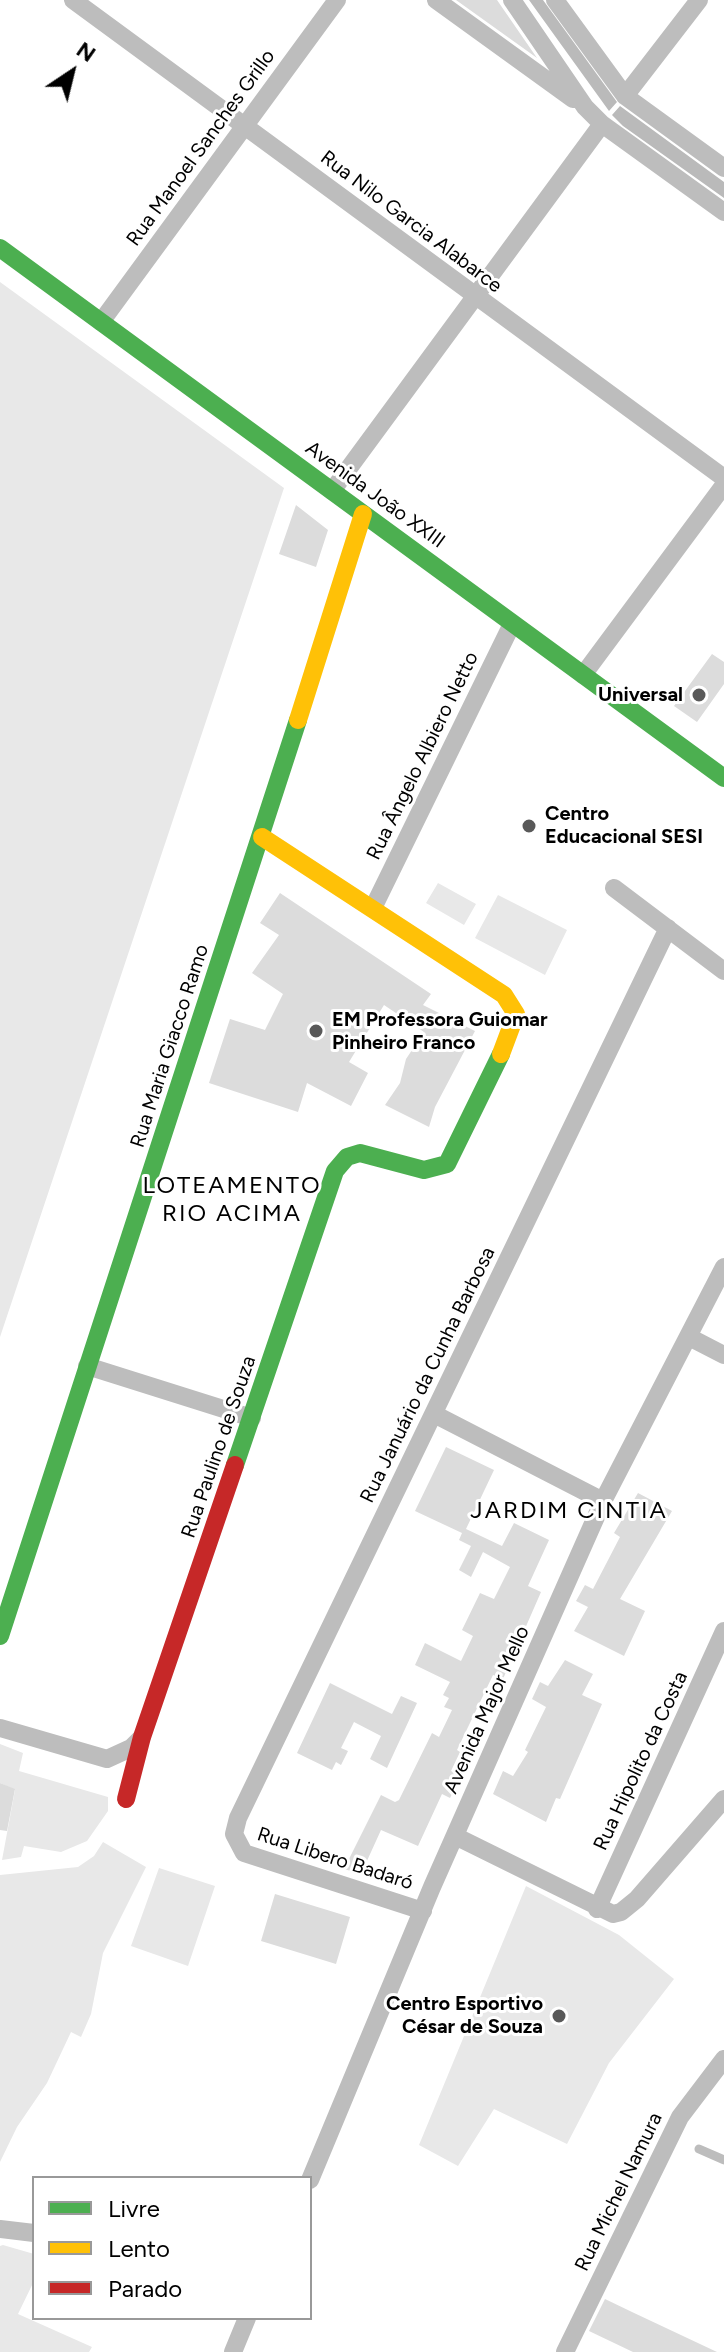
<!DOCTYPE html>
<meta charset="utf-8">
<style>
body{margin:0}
#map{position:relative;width:724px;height:2352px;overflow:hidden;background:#fff;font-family:Figtree,sans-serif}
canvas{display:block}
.legend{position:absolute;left:32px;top:2176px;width:280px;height:144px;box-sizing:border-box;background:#fff;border:2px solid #999;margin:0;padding:10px 14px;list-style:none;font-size:24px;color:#000}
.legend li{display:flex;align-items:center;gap:16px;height:40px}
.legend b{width:40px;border:2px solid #999}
.north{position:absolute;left:32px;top:32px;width:80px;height:80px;-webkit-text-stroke:6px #fff;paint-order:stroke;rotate:35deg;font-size:22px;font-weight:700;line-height:32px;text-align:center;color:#000}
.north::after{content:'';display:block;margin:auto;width:28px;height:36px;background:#000;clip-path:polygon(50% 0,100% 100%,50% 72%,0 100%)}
</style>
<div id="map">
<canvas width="724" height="2352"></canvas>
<ul class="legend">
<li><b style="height:10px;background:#4caf50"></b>Livre</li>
<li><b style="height:10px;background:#ffc107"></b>Lento</li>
<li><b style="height:10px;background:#c62828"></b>Parado</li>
</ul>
<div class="north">N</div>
</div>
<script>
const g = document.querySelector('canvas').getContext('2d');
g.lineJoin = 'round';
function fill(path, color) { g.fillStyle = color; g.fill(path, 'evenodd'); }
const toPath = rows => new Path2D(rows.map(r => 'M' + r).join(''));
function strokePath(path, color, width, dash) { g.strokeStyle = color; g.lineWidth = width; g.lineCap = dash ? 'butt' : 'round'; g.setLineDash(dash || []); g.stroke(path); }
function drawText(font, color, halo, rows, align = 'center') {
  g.font = font + ' Figtree,sans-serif'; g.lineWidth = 6; g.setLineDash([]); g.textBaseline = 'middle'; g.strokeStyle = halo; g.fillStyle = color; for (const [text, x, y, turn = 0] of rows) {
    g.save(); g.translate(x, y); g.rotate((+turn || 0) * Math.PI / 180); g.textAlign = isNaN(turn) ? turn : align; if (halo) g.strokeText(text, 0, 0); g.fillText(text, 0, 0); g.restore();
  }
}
fill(toPath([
 [0,282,284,488,0,1337],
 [438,883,476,904,464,925,426,903],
 [498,895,567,930,545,975,475,938],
 [0,1744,23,1753,19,1771,108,1797,108,1811,87,1841,61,1852,24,1846,21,1857,2,1860,15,1790,0,1783],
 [103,1842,146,1867,103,1953,91,2014,81,2037,71,2032,47,2083,17,2127,0,2162,0,1875,78,1867,94,1856],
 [159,1868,215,1886,188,1966,131,1946],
 [526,1886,619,1935,674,1979,609,2063,567,2144,494,2109,458,2166,419,2145],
 [3,2245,34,2254,34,2281,18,2314,92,2347,89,2352,0,2352,0,2246]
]), '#e8e8e8');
fill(toPath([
 [529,0,543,0,617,102,609,111],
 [620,106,724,182,724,198,623,126,612,115]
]), '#bababa');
fill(toPath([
 [456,0,497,0,537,58],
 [296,505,328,530,316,567,279,554],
 [712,654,724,662,724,684,697,722,674,706],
 [280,893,431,994,423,1005,475,1031,435,1107,429,1127,385,1105,400,1083,406,1059,424,1032,384,1005,349,1062,368,1073,351,1106,307,1083,298,1112,209,1083,230,1019,265,1030,283,994,252,973,279,935,260,923],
 [446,1447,494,1470,466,1529,502,1546,514,1523,549,1540,528,1586,541,1592,503,1679,493,1675,457,1750,460,1752,451,1771,461,1776,450,1798,442,1794,418,1846,381,1830,361,1874,344,1869,381,1795,395,1802,399,1800,432,1733,439,1737,452,1710,444,1707,449,1698,443,1695,450,1682,415,1665,425,1643,461,1661,473,1636,462,1630,480,1593,494,1599,510,1567,483,1552,471,1577,459,1570,471,1546,459,1540,462,1533,415,1511],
 [638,1493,672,1511,620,1599,645,1611,624,1656,574,1631,588,1607,576,1601,585,1585,593,1589,620,1537,614,1533],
 [565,1660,593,1674,582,1695,602,1704,560,1799,556,1798,546,1822,493,1794,503,1771,513,1776,528,1752,525,1750,546,1707,532,1699,540,1682,548,1686],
 [330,1683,392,1714,401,1696,417,1703,387,1768,370,1759,381,1736,354,1722,341,1748,348,1751,341,1765,336,1762,332,1770,297,1753],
 [0,1783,15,1789,7,1831,0,1830],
 [275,1894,350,1917,336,1964,261,1941],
 [605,2299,632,2312,717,2352,633,2352,589,2331]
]), '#dcdcdc');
strokePath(toPath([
 [699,2149,724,2160]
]), '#bdbdbd', 9);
strokePath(toPath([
 [73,0,724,478],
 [436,0,573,99],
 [512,0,585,107,602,124,724,212],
 [555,0,625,96,724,168],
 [625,96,699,0],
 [101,322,337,0],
 [332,491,602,124],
 [583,675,724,485],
 [614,888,724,971],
 [373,908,512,624],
 [689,1337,724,1355],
 [87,1366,252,1418],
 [434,1414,603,1501],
 [0,1728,107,1759,131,1748,142,1737],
 [455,1836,613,1914,621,1912,637,1899,724,1799],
 [597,1909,724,1631],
 [423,1911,244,1853,234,1834,238,1818,668,928],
 [310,2180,432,1887,603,1501,724,1267],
 [0,2229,34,2233],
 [233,2352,247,2318],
 [565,2352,680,2117,724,2059]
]), '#bdbdbd', 18);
strokePath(toPath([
 [0,248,724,778],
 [235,1465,335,1171,347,1157,360,1153,424,1170,447,1164,501,1054],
 [0,1636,298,720]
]), '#4caf50', 18);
strokePath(toPath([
 [298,720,363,514],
 [262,837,504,995,516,1014,501,1054]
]), '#ffc107', 18);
strokePath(toPath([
 [126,1799,142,1737,235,1465]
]), '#c62828', 18);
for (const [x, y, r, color] of [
 [699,695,8,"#595959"],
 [529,826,8,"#595959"],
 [316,1031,8,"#595959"],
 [559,2016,8,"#595959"]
]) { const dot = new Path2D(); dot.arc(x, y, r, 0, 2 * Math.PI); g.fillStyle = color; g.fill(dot); strokePath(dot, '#fff', 3); }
drawText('20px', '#000', '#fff', [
 ["Rua Manoel Sanches Grillo",201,148,-54],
 ["Rua Nilo Garcia Alabarce",411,222,37],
 ["Avenida João XXIII",375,495,36],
 ["Rua Ângelo Albiero Netto",423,756,-64],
 ["Rua Maria Giacco Ramo",170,1046,-72],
 ["Rua Januário da Cunha Barbosa",428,1375,-64],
 ["Rua Paulino de Souza",219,1447,-71],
 ["Avenida Major Mello",487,1710,-66],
 ["Rua Hipolito da Costa",641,1761,-65],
 ["Rua Libero Badaró",335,1859,18],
 ["Rua Michel Namura",619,2192,-64]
]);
drawText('bold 20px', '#000', '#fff', [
 ["Universal",683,695],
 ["Centro",545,814,"left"],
 ["Educacional SESI",545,837,"left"],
 ["EM Professora Guiomar",332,1020,"left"],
 ["Pinheiro Franco",332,1043,"left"],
 ["Centro Esportivo",543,2004],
 ["César de Souza",543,2027]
], 'right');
g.letterSpacing = '2px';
drawText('24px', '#000', '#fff', [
 ["LOTEAMENTO",232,1186],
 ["RIO ACIMA",232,1214],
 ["JARDIM CINTIA",569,1511]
]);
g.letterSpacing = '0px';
</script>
